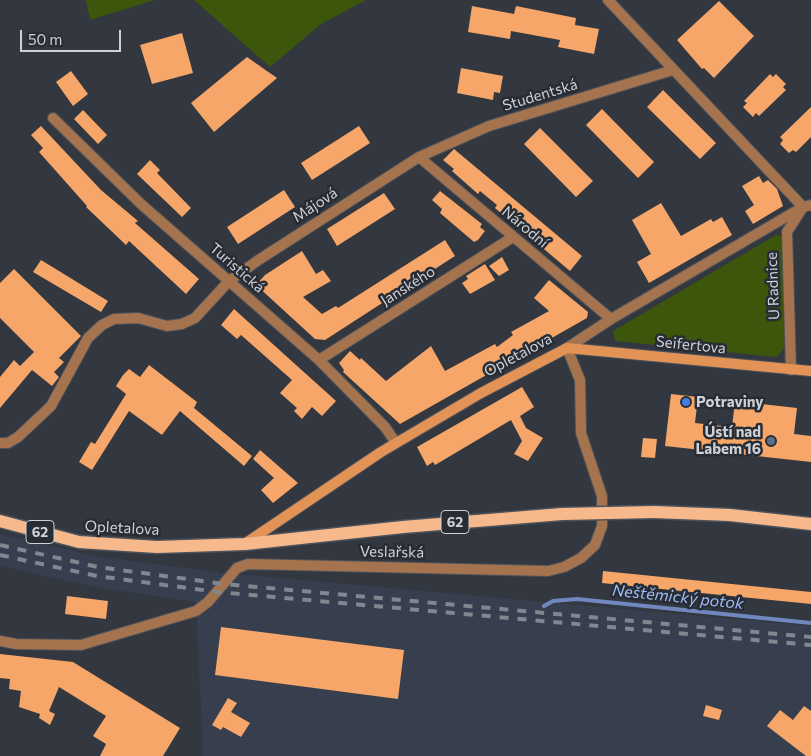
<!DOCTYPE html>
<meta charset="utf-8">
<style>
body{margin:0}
#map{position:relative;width:811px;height:756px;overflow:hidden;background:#323740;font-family:Commissioner,sans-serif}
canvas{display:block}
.scale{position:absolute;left:20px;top:30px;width:101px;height:22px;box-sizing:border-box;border:2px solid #ced1d7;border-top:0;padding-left:6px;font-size:15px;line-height:18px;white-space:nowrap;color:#ced1d7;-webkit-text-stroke:4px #282d35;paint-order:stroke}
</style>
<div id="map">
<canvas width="811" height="756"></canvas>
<div class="scale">50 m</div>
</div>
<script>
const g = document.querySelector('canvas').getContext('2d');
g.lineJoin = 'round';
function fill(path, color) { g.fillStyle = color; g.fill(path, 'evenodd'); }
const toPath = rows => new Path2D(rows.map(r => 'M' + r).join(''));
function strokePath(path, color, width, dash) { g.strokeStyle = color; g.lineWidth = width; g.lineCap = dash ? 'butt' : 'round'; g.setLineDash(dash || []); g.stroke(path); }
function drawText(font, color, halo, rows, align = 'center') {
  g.font = font + ' Commissioner,sans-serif'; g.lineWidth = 5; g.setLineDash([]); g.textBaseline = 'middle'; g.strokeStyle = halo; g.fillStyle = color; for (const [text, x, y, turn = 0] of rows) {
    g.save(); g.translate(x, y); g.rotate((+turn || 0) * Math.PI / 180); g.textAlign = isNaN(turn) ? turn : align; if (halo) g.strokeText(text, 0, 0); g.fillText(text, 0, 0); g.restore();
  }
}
fill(toPath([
 [0,534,100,557,225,573,811,626,811,756,203,756,196,602,95,587,0,566]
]), '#373f4e');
fill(toPath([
 [86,0,155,0,90,20],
 [194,0,366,0,321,24,270,67],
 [776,235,782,236,784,348,777,357,615,341,613,331]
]), '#3c570b');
strokePath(toPath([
 [544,606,553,601,577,599,811,623]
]), '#7088be', 4);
fill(toPath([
 [719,1,754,36,714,78,704,68,702,69,677,40],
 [472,6,514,14,516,6,576,18,575,25,599,29,594,54,558,47,560,40,511,31,510,39,468,32],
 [182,33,193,73,152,84,140,45],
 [247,57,277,78,214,132,191,103],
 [461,68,503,76,500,93,494,92,493,100,457,93],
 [71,71,88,94,73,106,56,82],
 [770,74,773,77,776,74,786,84,783,87,786,90,759,116,756,113,753,117,743,107,747,103,744,101],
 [663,90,716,143,700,159,647,107],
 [811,107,811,137,796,152,793,150,789,153,780,144,783,140,780,137],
 [602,109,654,162,638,178,586,125],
 [83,110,107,135,98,144,74,119],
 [41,126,101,190,138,221,135,223,199,279,186,294,129,241,126,245,86,207,87,206,39,152,43,148,31,135],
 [359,126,370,143,312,180,301,163],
 [540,128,593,181,576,197,524,144],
 [454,149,582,256,570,271,538,244,541,241,524,227,521,230,515,225,495,208,497,205,480,191,478,194,452,171,454,169,443,160],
 [150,160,160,170,157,173,191,208,182,217,137,174],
 [759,176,763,183,768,180,777,189,783,206,753,224,745,211,754,205,742,186],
 [284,190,295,207,238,244,227,227],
 [440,191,482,224,480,227,485,231,478,240,474,242,440,213,442,209,432,200],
 [384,193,395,209,337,246,327,229],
 [661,203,681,236,711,219,713,222,722,217,732,235,649,283,637,262,651,254,632,220],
 [445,240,455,256,325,340,315,339,256,285,265,275,302,251,316,274,323,270,331,281,303,297,322,314,336,306,338,308],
 [502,257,509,270,499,276,489,266],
 [41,260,108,301,101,312,33,272],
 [485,264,495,280,470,294,462,283,468,279,466,276],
 [14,269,81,336,59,358,64,362,54,372,59,377,52,386,32,370,0,408,0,377,14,360,20,366,34,352,0,318,0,283],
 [549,280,588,312,587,318,400,424,343,372,344,370,339,363,350,351,360,360,361,358,386,381,431,346,445,371,495,344,497,347,513,335,511,332,549,311,534,298],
 [234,309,336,401,322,416,312,407,302,419,294,411,297,408,280,393,292,380,241,335,237,339,221,325],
 [149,365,197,402,194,408,252,456,244,466,180,411,162,435,129,411,92,470,79,462,91,442,95,444,126,394,116,386,123,375,129,369,140,377],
 [522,387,534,407,520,416,526,428,543,438,528,461,514,454,522,441,511,420,435,465,433,462,427,466,417,447],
 [671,394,698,397,695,423,732,427,735,401,797,408,794,434,811,436,811,462,665,446],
 [643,438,657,439,655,458,641,457],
 [260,450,298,483,273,503,261,490,274,478,253,459],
 [603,571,811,592,811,604,602,583],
 [67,596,108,601,106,619,65,614],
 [221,627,404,650,398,699,215,675],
 [0,654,73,662,180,728,163,756,100,756,106,744,93,736,106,716,59,687,49,711,55,714,50,725,39,718,40,714,19,707,21,691,9,689,10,679,0,678],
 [228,698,237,703,231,712,250,723,241,737,223,727,221,730,212,725],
 [706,705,722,710,719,720,703,716],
 [804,706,811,711,811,756,806,756,767,726,780,710,793,720]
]), '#f6a668');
const street = toPath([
 [608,0,803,207,787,232,791,370],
 [53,118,141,204,319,360,385,427,396,443],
 [419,157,611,319],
 [319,360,513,237],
 [0,443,8,443,18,437,51,406,88,338,102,325,114,319,138,318,167,326,182,324,195,318,229,281,260,259,419,157,489,126,673,70],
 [0,641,16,644,81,645,196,611,208,602,237,568,248,564,548,571,564,567,581,558,595,545,602,526,602,496,581,433,580,380,567,348,611,319,803,207,811,205]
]);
const secondary = toPath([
 [246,543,381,452,481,393,567,348,811,371]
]);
const primary = toPath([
 [654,512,730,515,811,524],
 [0,521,79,542,157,547,245,544,403,527,562,514]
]);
strokePath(street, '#4e535b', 12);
strokePath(secondary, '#4e535b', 12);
strokePath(primary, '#4e535b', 15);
strokePath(street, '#a5734d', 10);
strokePath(secondary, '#e39355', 10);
strokePath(primary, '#f7b98c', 12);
strokePath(toPath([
 [0,545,98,567,224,584,811,637],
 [0,555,97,576,218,592,811,645]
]), '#82868d', 4, [9, 9]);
const primaryBridge = toPath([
 [562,514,654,512]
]);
strokePath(primaryBridge, '#4e535b', 15, []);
strokePath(primaryBridge, '#f7b98c', 12);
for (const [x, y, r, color] of [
 [686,402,5,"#3f7fe0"],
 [771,441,5,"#5c6f8a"]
]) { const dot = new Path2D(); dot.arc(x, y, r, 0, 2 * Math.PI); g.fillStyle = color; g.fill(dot); strokePath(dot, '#282d35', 2); }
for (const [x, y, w] of [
 [455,522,28],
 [40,532,28]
]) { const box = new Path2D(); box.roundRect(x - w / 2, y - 11.5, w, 23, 4); g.fillStyle = '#282d35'; g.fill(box); strokePath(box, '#ced1d7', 1); }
drawText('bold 14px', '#ced1d7', null, [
 ["62",455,522],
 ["62",40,532]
]);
drawText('15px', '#ced1d7', '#282d35', [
 ["Studentská",540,95,-17],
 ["Májová",315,205,-33],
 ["Národní",525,227,40],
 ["Turistická",237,268,41],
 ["Janského",408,286,-32],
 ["U Radnice",773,286,-92],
 ["Seifertova",691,345,6],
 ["Opletalova",518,355,-28],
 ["Opletalova",122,528,3],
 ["Veslařská",392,552,1]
]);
drawText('bold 15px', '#ced1d7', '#282d35', [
 ["Potraviny",696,402],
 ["Ústí nad",761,432,"right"],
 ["Labem 16",761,449,"right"]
], 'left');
drawText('italic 16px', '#a0befa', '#282d35', [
 ["Neštěmický potok",678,597,6]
]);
</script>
